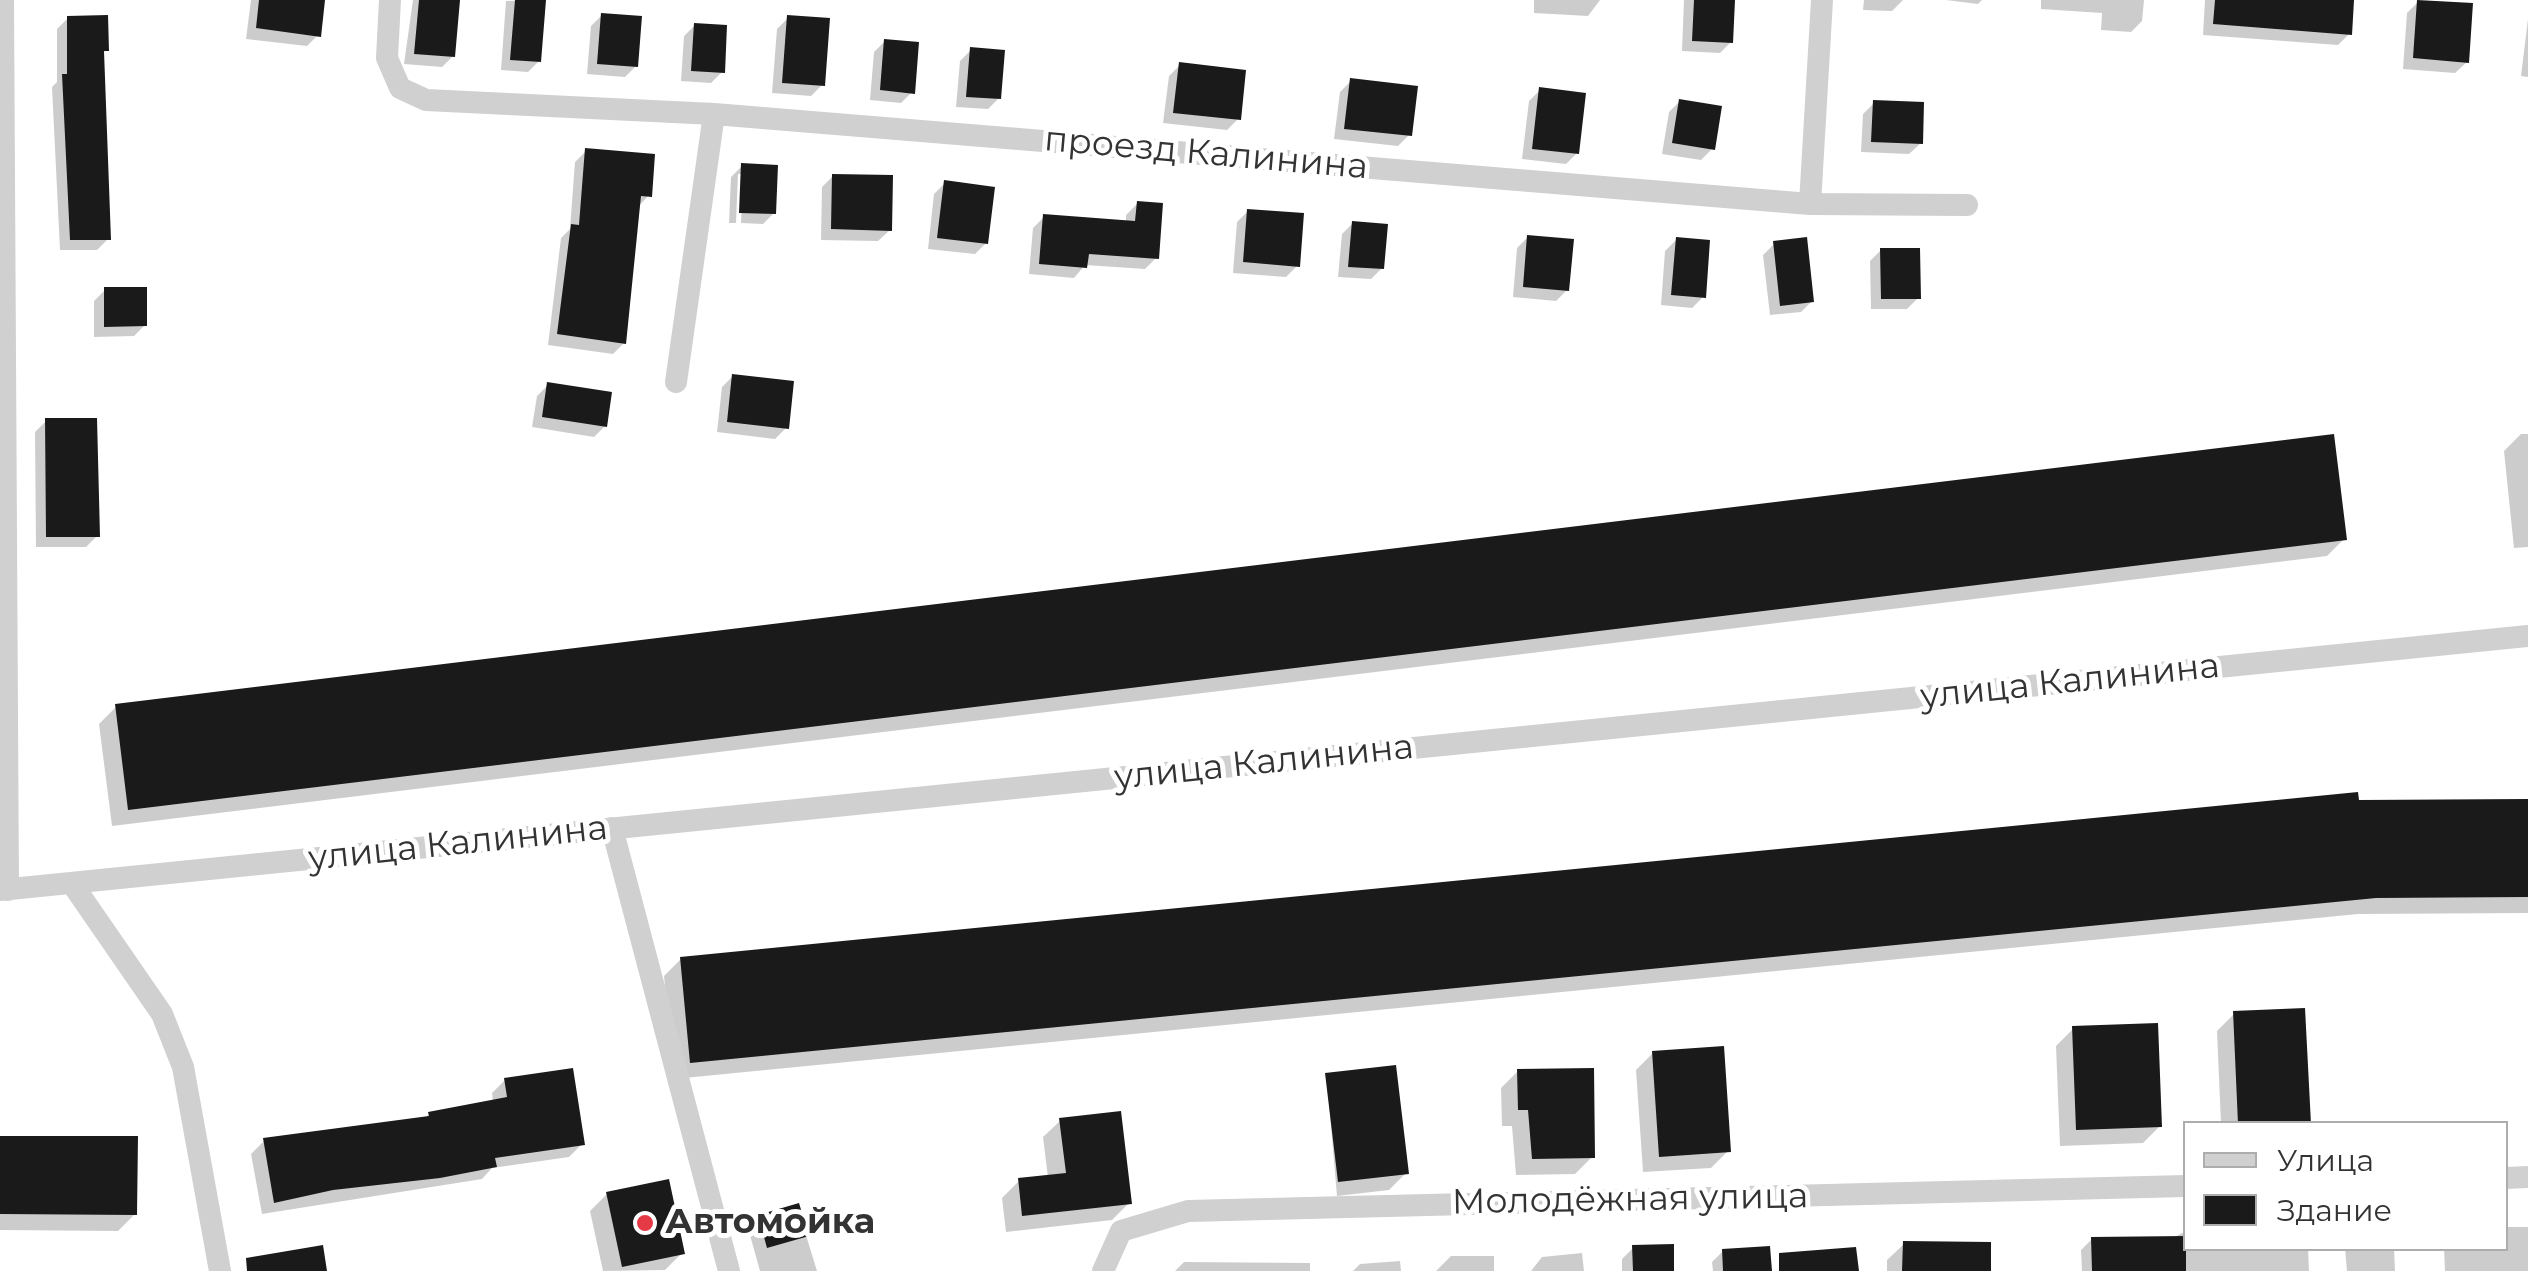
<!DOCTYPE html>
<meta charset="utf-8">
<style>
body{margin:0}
#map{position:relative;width:2528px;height:1271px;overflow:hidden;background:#fff;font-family:Montserrat,sans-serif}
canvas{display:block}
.legend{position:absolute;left:2183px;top:1121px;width:325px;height:130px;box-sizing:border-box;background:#fff;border:2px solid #adadad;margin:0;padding:12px 18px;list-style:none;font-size:30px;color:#333}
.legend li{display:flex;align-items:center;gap:20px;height:50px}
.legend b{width:50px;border:2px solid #adadad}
</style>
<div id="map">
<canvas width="2528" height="1271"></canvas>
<ul class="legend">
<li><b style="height:12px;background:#d0d0d0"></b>Улица</li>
<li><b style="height:28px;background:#1a1a1a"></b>Здание</li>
</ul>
</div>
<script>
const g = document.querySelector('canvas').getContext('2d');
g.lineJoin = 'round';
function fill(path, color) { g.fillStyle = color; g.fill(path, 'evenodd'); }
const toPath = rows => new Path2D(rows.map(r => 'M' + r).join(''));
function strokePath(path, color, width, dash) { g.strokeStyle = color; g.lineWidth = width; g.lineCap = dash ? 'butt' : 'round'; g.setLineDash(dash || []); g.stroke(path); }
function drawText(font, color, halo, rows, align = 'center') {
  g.font = font + ' Montserrat,sans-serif'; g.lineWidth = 10; g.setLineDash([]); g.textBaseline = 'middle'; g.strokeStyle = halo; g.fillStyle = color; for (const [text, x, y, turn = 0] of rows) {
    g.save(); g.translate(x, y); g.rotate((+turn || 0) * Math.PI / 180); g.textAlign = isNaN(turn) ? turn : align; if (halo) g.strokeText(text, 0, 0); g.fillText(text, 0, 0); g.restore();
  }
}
fill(toPath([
 [251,0,323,0,318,35,307,46,246,39],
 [413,0,458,0,453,56,442,67,404,64],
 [544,0,539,61,528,72,501,70,506,1],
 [1534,0,1600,0,1588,16,1534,13],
 [1684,0,1733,0,1731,42,1720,53,1682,51],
 [1864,0,1903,0,1892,11,1863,10],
 [1946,0,1982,0,1978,4],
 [2041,0,2144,0,2142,21,2131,32,2101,30,2102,13,2041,9],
 [2205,0,2352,0,2349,34,2338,45,2203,35],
 [2418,2,2467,62,2455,73,2403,69,2407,13],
 [602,15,636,66,625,77,587,74,591,26],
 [68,18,106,50,101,55,108,239,97,250,60,250,52,87,57,82,57,29],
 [788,18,822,85,811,96,772,93,777,29],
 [2528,19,2528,77,2521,76],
 [695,25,722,72,711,83,681,81,684,36],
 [885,41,912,92,901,103,870,100,874,52],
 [971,50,999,98,988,109,956,107,960,61],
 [1180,65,1238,119,1227,130,1163,123,1169,76],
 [1351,81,1409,135,1398,146,1334,139,1340,92],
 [1540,90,1577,153,1566,164,1522,159,1529,101],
 [1680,101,1712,149,1701,160,1662,154,1669,112],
 [1874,103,1921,143,1909,154,1861,152,1863,114],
 [586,151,649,195,637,208,624,343,613,354,548,345,561,238,570,229,575,162],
 [742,166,774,213,763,224,741,223,743,174,738,174,736,223,729,223,731,177],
 [833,176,890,230,878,241,821,240,822,187],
 [945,183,986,243,975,254,928,249,934,194],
 [1138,203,1156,258,1145,269,1085,265,1074,278,1029,274,1033,228,1044,217,1126,223,1126,215],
 [1248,211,1297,266,1286,277,1233,273,1237,222],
 [1353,223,1382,268,1371,279,1338,277,1342,234],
 [1528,237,1567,290,1556,301,1513,297,1517,248],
 [1676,240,1703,297,1692,308,1661,305,1665,251],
 [1774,244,1812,301,1801,312,1770,315,1763,255],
 [1881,250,1918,298,1907,309,1871,309,1870,261],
 [105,290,145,325,134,336,94,337,94,301],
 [733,376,786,428,775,439,717,432,722,387],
 [548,385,605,426,594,437,532,427,537,396],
 [46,421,97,536,86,547,36,547,35,432],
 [2521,434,2528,434,2528,547,2514,548,2504,451],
 [2344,539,2327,556,112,826,99,724,116,707],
 [2528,801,2528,913,2358,914,674,1079,664,976,681,959,2357,802],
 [2234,1014,2308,1124,2221,1124,2217,1031],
 [2073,1029,2160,1126,2143,1143,2060,1146,2056,1046],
 [1653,1053,1728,1151,1711,1168,1643,1172,1636,1070],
 [1518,1071,1592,1157,1575,1174,1516,1175,1512,1126,1502,1126,1501,1088],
 [505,1080,582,1144,569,1157,492,1168,482,1179,262,1214,251,1154,264,1141,424,1119,429,1114,493,1102,492,1093],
 [1328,1091,1406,1173,1389,1190,1337,1196],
 [1060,1121,1129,1203,1112,1220,1006,1232,1002,1198,1019,1181,1048,1178,1043,1137],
 [0,1138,135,1214,118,1231,0,1230],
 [607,1194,682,1253,665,1270,603,1271,590,1211],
 [797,1206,817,1271,760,1271,748,1228,759,1217],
 [2506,1227,2528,1227,2528,1271,2445,1271,2444,1248,2506,1248],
 [2186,1231,2186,1248,2308,1248,2309,1271,2082,1271,2081,1250,2092,1239,2171,1239],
 [1904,1244,1988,1271,1887,1271,1887,1260],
 [1633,1248,1672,1271,1622,1271,1622,1259],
 [2345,1248,2394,1248,2395,1271,2347,1271],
 [1723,1251,1769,1271,1713,1271,1712,1262],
 [1582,1253,1584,1271,1531,1271,1542,1257],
 [1451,1256,1494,1256,1494,1271,1436,1271],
 [1400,1261,1401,1271,1353,1271,1360,1264],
 [1184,1262,1310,1263,1310,1271,1175,1271]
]), '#0003');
fill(toPath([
 [259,0,325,0,321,37,256,28],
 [419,0,460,0,455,57,414,54],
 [515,0,546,0,541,62,510,60],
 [1694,0,1735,0,1733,43,1692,41],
 [2215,0,2354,0,2352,35,2213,24],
 [2417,0,2473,3,2469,63,2413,58],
 [601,13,642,16,638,67,597,64],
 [108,15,109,51,104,51,111,240,70,240,62,74,67,74,67,16],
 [787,15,830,18,825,86,782,83],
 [694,23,727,25,725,73,691,71],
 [884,39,919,42,915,94,880,90],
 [970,47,1005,50,1001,99,966,97],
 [1179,62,1246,70,1241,120,1173,113],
 [1350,78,1418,86,1412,136,1344,129],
 [1539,87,1586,93,1579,154,1532,149],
 [1679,99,1722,106,1715,150,1672,143],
 [1873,100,1924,102,1923,144,1871,142],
 [585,148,655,154,652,197,641,196,626,344,557,334,571,224,579,225],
 [741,163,778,165,776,214,739,213],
 [832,174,893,175,892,231,831,229],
 [944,180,995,187,988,244,937,238],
 [1137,201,1163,203,1159,259,1089,254,1087,268,1039,264,1043,214,1135,221],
 [1247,209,1304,213,1300,267,1243,262],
 [1352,221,1388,224,1384,269,1348,267],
 [1527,235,1574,239,1569,291,1523,287],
 [1676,237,1710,240,1706,298,1671,295],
 [1807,237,1814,302,1780,306,1773,241],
 [1880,248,1920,248,1921,299,1881,299],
 [104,287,147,287,147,326,104,327],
 [732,374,794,381,789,429,727,422],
 [547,382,612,392,607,427,542,417],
 [45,418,97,418,100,537,46,537],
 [2334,434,2347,540,128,810,115,704],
 [2358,792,2359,800,2528,799,2528,897,2376,898,690,1063,680,957],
 [2305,1008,2311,1124,2238,1124,2233,1011],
 [2158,1023,2162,1127,2076,1130,2072,1026],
 [1724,1046,1731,1152,1659,1157,1652,1051],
 [1396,1065,1409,1174,1338,1182,1325,1073],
 [573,1068,585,1145,495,1158,497,1167,440,1178,333,1190,274,1203,263,1138,429,1116,428,1112,507,1097,504,1078],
 [1594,1068,1595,1158,1532,1159,1528,1110,1518,1110,1517,1069],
 [1121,1111,1132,1204,1022,1216,1018,1178,1066,1173,1059,1118],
 [0,1136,138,1136,137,1215,0,1214],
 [669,1179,685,1254,622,1267,606,1192],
 [799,1203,809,1236,767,1248,758,1215],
 [2186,1236,2186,1271,2092,1271,2091,1237],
 [1903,1241,1991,1242,1991,1271,1902,1271],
 [1674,1244,1674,1271,1633,1271,1632,1245],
 [323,1245,327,1271,247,1271,246,1258],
 [1770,1246,1772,1271,1723,1271,1722,1249],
 [1856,1247,1859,1271,1779,1271,1779,1253]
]), '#1a1a1a');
strokePath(toPath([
 [3,0,8,890],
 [390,0,387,58,400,88,426,100,714,114,1810,204,1822,0],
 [1810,204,1967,205],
 [676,382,714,114],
 [612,828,729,1271],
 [73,885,162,1014,183,1067,220,1271],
 [0,890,2528,636],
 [2506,1178,2528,1177],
 [1103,1271,1121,1231,1188,1211,2186,1186]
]), '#d0d0d0', 22);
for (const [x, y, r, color] of [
 [645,1223,10,"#e63946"]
]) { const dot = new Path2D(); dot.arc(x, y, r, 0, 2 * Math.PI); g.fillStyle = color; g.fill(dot); strokePath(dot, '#fff', 4); }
drawText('35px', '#333', '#fff', [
 ["проезд Калинина",1206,154,5],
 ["улица Калинина",2070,682,-6],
 ["улица Калинина",1264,763,-6],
 ["улица Калинина",458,844,-6],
 ["Молодёжная улица",1630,1200,-1]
]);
drawText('bold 35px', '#333', '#fff', [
 ["Автомойка",665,1223]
], 'left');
</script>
